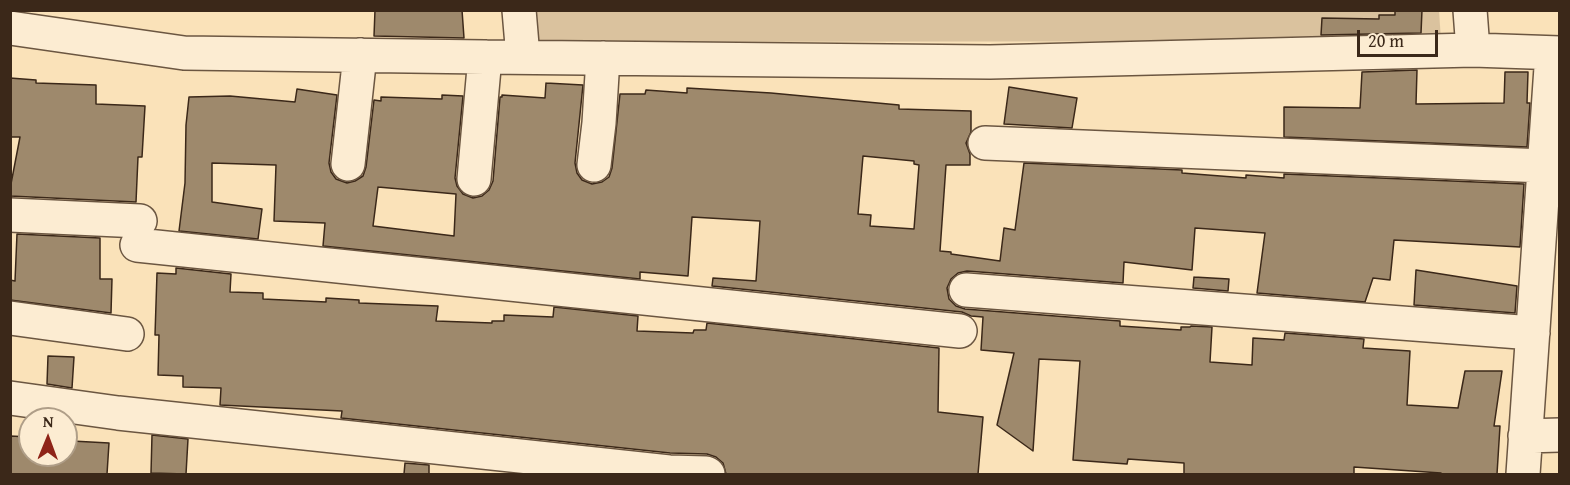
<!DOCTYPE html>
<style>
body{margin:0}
#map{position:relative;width:1570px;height:485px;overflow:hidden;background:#fae2b9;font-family:"Gentium Book Plus",serif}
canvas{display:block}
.frame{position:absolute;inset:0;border:12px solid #3b2819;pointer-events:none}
.north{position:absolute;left:18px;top:407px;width:60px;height:60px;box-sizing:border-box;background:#fcecd2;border:2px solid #af9e88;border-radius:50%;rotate:1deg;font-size:16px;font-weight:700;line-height:24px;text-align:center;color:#3b2819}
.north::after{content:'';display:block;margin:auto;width:21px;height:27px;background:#8f2418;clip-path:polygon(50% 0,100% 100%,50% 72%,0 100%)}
.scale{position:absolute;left:1357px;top:30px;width:81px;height:27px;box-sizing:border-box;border:3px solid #3b2819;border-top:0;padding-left:8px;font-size:18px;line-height:21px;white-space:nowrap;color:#3b2819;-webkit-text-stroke:4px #fcecd2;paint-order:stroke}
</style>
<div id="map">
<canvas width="1570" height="485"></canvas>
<div class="frame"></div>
<div class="north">N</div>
<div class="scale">20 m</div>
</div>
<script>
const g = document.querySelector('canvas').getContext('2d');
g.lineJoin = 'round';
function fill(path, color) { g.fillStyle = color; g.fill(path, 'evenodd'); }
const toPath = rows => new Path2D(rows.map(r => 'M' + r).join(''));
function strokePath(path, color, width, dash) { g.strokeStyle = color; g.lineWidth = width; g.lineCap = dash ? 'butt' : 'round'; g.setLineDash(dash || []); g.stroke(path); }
fill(toPath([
 [1439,10,1441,41,515,42,509,11]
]), '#dac29e');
const building = toPath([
 [375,10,462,10,464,38,374,36,375,10],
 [1395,10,1422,10,1421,33,1321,35,1322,18,1379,19,1379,15,1395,15,1395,10],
 [1417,70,1416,104,1504,103,1505,72,1528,72,1527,103,1530,103,1527,147,1284,137,1284,107,1360,108,1362,72,1417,70],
 [10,78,36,80,36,83,96,85,96,104,145,106,142,157,138,157,136,202,10,196,10,189,20,137,10,137,10,78],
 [546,83,583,85,575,163,577,173,582,180,592,184,602,182,609,177,612,168,620,94,645,94,646,90,687,93,687,88,771,93,899,105,899,109,971,111,971,132,966,143,970,154,970,165,946,165,940,251,951,252,951,254,1000,261,1004,228,1015,230,1024,163,1182,170,1182,173,1246,178,1246,175,1284,178,1284,174,1524,184,1520,247,1394,240,1390,280,1373,278,1365,302,1257,293,1265,233,1195,228,1192,270,1124,262,1123,283,967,271,958,273,951,279,947,288,949,299,956,306,965,309,1120,321,1120,326,1181,330,1181,327,1190,327,1191,326,1212,327,1210,362,1252,365,1253,338,1284,340,1285,333,1364,339,1363,348,1410,351,1407,405,1458,408,1465,371,1502,371,1494,426,1500,426,1497,474,1441,474,1441,473,1354,467,1354,474,1184,474,1184,463,1128,459,1127,464,1073,460,1080,361,1039,359,1033,451,997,425,1014,353,981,350,983,317,971,316,962,312,712,286,713,278,756,281,760,221,692,217,688,276,640,272,640,279,323,246,325,223,274,221,276,165,212,163,212,202,262,209,258,239,179,231,185,183,186,125,189,97,230,96,295,102,297,89,337,95,329,163,331,172,336,179,347,183,355,181,363,176,366,167,374,100,381,101,381,97,442,99,442,95,463,96,455,178,457,186,463,194,473,198,482,196,489,190,493,181,500,97,502,97,502,95,545,98,546,83],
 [863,156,914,161,914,164,919,165,914,229,870,226,871,215,858,214,863,156],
 [378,187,456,194,454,236,373,226,378,187],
 [1009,87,1077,98,1072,128,1004,124,1009,87],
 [17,234,100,238,100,279,112,279,111,313,10,300,10,280,15,281,17,234],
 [176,268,231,274,230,292,263,293,263,299,326,302,326,298,359,300,359,303,438,306,436,321,492,323,492,321,504,321,504,315,553,317,554,307,638,316,637,331,693,333,694,330,706,330,707,323,939,348,938,412,983,417,978,474,726,474,723,463,716,457,707,454,670,453,341,418,342,411,220,405,221,388,183,387,183,376,158,375,159,335,155,335,157,273,176,274,176,268],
 [1416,270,1517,286,1515,313,1414,305,1416,270],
 [1194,277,1229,279,1228,291,1193,288,1194,277],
 [48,356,74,357,72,388,47,384,48,356],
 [152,435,188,439,186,474,151,473,152,435],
 [10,436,30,437,30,455,66,455,66,439,72,439,72,441,109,443,107,474,10,474,10,436],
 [405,463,429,465,429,474,404,474,405,463]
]);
fill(building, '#9e896c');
strokePath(building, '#3b2819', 1.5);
const minor = toPath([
 [519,10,523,57],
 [1470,10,1473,50],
 [10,28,184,53,485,57,990,62,1473,50,1560,53],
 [985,143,1544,166],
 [348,164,360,55],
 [594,165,599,123,603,58],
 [474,179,485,57],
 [10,215,140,221],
 [137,245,960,331],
 [966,290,1533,333],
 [10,318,127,334],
 [10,398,118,413,669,472,706,473,708,474],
 [1525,436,1560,435],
 [1523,474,1552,53]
]);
strokePath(minor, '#6b5641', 36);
strokePath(minor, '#fcecd2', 33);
</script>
